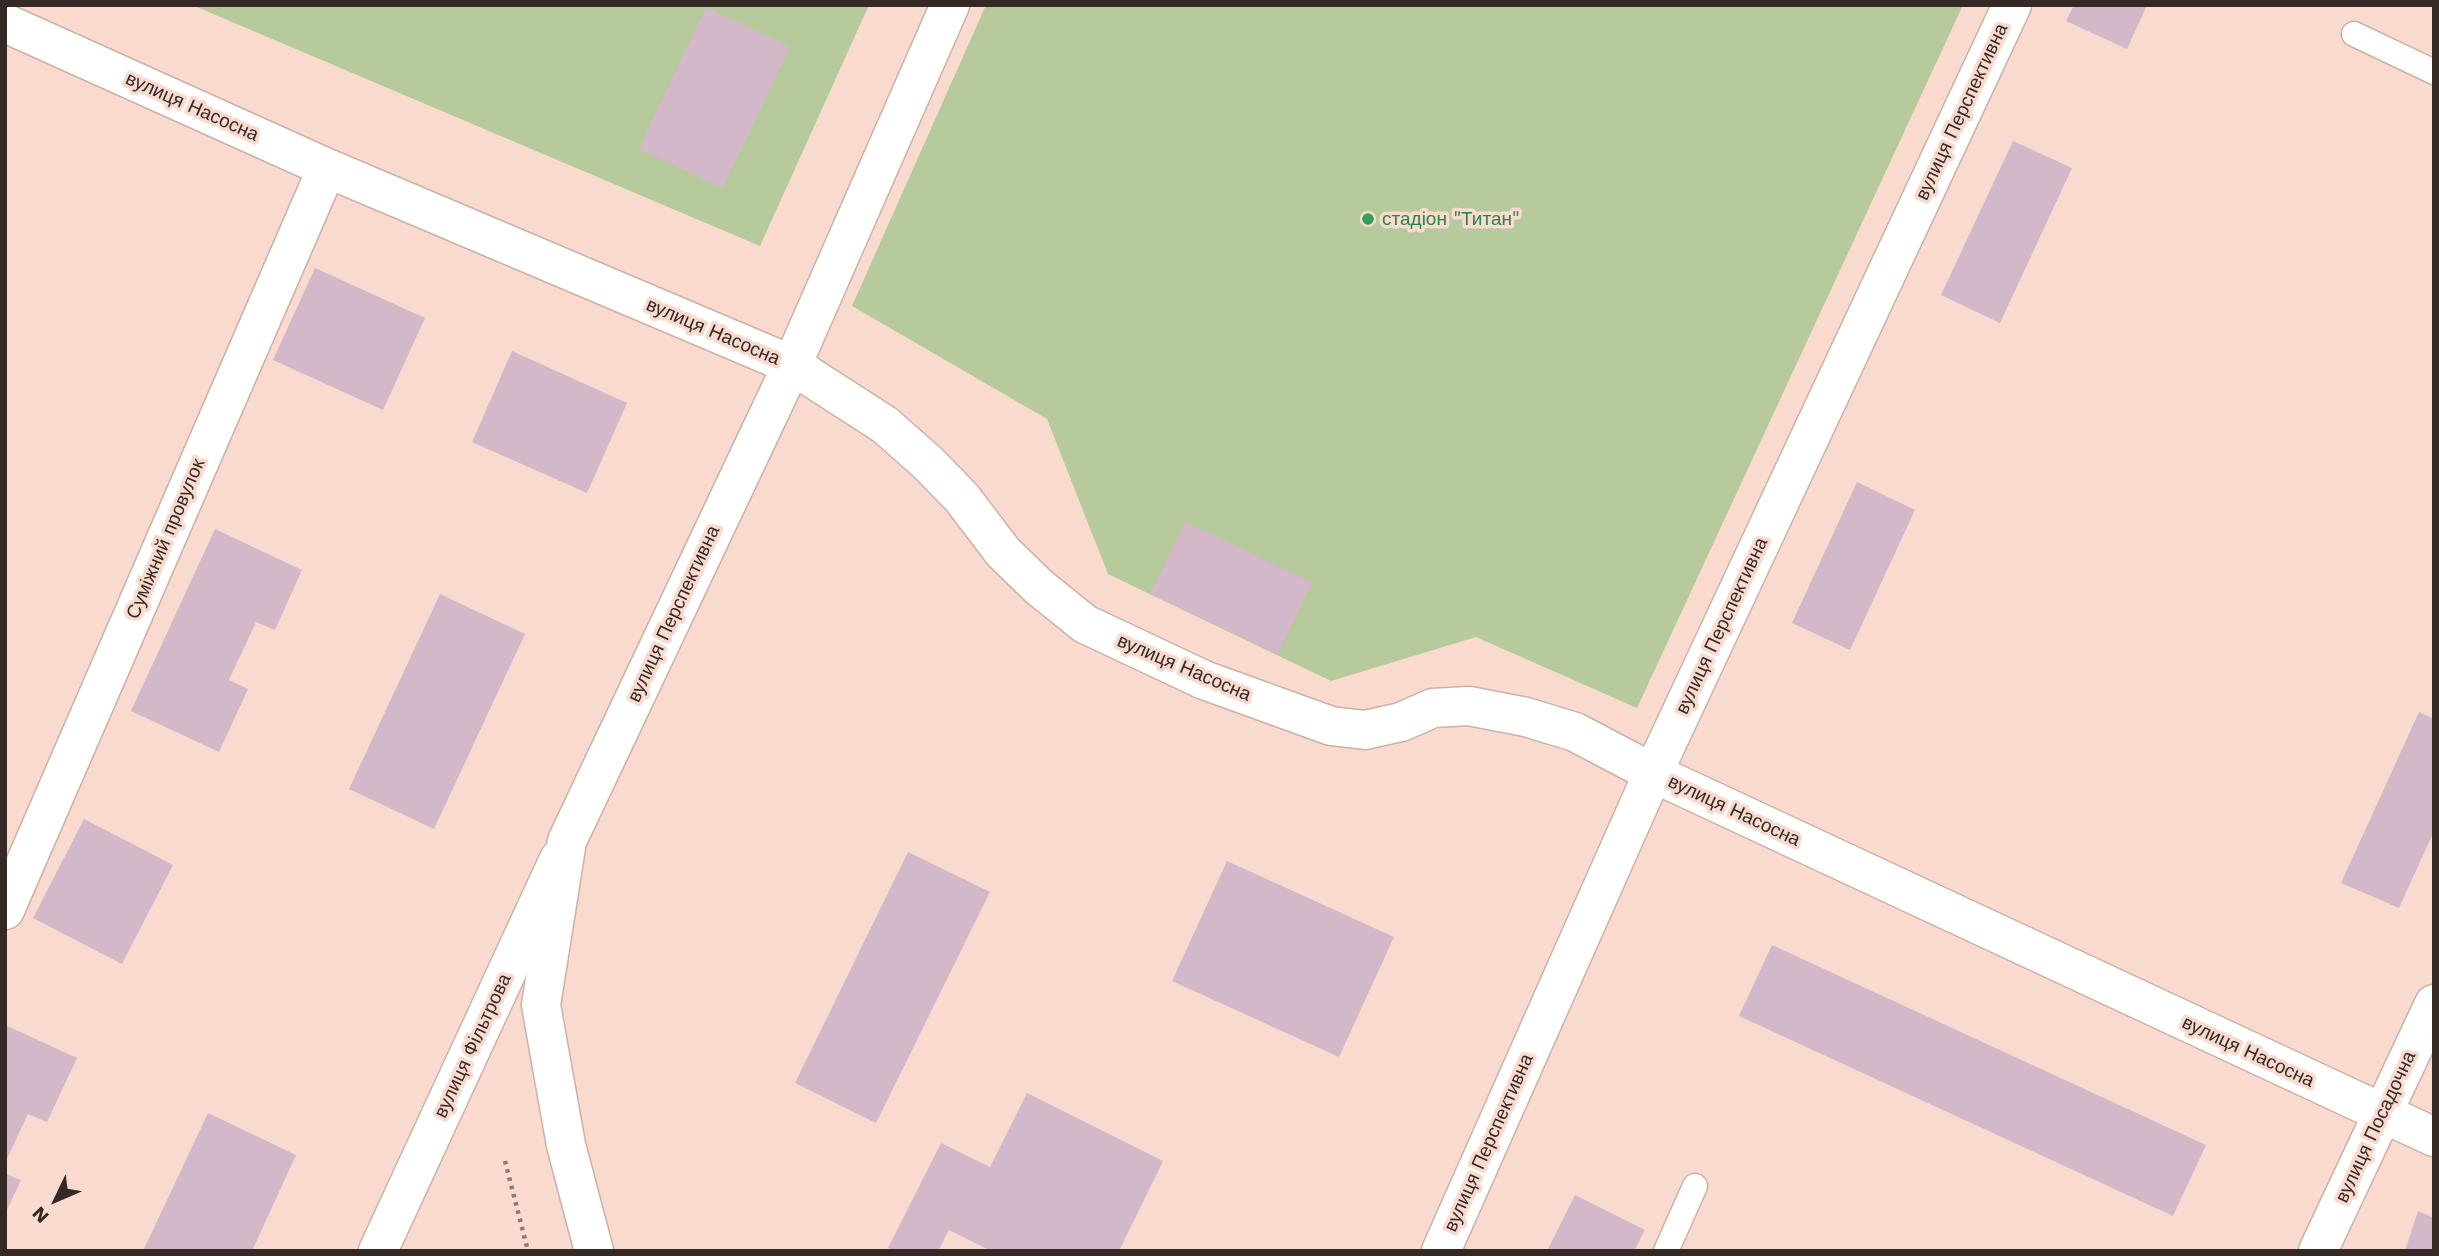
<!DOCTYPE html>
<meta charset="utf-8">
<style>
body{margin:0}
#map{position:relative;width:2439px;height:1256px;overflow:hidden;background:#f9dacf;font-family:"Work Sans",sans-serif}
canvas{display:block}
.frame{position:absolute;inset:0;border:7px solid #352925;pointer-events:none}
.north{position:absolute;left:21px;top:1165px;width:70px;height:70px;-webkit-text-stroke:5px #f9dacf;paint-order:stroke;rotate:226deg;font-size:19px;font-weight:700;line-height:28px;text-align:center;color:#352925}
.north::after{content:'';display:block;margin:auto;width:24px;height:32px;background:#352925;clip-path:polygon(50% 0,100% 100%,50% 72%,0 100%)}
</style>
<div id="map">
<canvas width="2439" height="1256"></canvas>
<div class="frame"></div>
<div class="north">N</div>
</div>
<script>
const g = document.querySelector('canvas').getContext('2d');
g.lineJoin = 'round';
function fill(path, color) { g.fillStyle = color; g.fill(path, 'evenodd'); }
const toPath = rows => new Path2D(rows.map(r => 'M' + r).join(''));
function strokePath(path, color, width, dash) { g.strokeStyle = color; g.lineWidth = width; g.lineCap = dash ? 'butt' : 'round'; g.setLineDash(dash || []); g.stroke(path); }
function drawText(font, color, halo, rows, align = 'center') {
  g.font = font + ' "Work Sans",sans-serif'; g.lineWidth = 7; g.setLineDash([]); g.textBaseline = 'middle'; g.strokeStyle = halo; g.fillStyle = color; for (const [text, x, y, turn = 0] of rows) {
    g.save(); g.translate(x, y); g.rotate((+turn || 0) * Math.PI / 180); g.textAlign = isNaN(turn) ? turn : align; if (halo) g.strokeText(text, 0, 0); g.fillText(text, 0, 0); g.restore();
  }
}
fill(toPath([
 [192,5,869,5,760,246],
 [986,5,1963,5,1637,708,1476,637,1331,681,1108,574,1047,419,852,306]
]), '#b7ca9c');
fill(toPath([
 [2074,5,2147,5,2127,49,2066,21],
 [706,7,790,47,723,188,639,149],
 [2013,141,2072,168,2000,323,1941,295],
 [315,268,425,318,383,410,273,360],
 [512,351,627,403,587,493,472,442],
 [1857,482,1915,510,1850,650,1792,623],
 [1185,522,1312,582,1278,654,1150,594],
 [215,529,302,570,275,630,256,622,229,680,248,689,219,752,131,711],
 [440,594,525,634,434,829,349,789],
 [2419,712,2434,719,2434,831,2399,908,2341,883],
 [84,819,173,865,122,964,33,918],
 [908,852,990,892,876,1123,795,1083],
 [1227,861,1394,937,1339,1057,1172,981],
 [1772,945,2206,1145,2173,1216,1739,1016],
 [5,1025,77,1058,47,1122,28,1114,5,1163],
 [1027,1093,1163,1161,1119,1251,991,1251,949,1230,938,1251,894,1251,888,1248,941,1143,990,1167],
 [208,1113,296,1155,252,1251,143,1251],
 [5,1174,21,1180,5,1214],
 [1575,1195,1645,1230,1634,1251,1547,1251],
 [2418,1211,2434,1218,2434,1251,2405,1251]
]), '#d2b8c9');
const service = toPath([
 [2354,34,2434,72],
 [1666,1251,1695,1186]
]);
const minor = toPath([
 [5,23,327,168,792,365,885,425,928,463,962,498,1003,552,1039,587,1085,624,1204,680,1331,726,1365,730,1401,722,1433,708,1469,706,1526,717,1575,732,1653,773,2434,1137],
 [5,910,327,168],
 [378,1251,559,859],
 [1441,1251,1653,773,2012,5],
 [2318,1251,2434,1004]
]);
const tertiary = toPath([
 [594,1251,566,1145,541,1005,567,841,792,365,950,5]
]);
strokePath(service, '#ceb0a6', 27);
strokePath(minor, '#ceb0a6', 41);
strokePath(tertiary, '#ceb0a6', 41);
strokePath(toPath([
 [505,1161,528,1251]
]), '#8e7a73', 4.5, [3.5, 5]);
strokePath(service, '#fff', 24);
strokePath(minor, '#fff', 38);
strokePath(tertiary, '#fff', 38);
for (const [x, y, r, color] of [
 [1368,219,7,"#2e9e5b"]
]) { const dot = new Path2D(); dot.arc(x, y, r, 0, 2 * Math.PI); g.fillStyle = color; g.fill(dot); strokePath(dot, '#f9dacf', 2.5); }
drawText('19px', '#352925', '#f9dacf', [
 ["вулиця Насосна",192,107,24],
 ["вулиця Перспективна",1962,112,-65],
 ["вулиця Насосна",713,332,23],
 ["Суміжний провулок",166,539,-67],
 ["вулиця Перспективна",674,614,-65],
 ["вулиця Перспективна",1722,626,-65],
 ["вулиця Насосна",1184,668,23],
 ["вулиця Насосна",1734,811,25],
 ["вулиця Фільтрова",473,1046,-65],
 ["вулиця Насосна",2248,1052,25],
 ["вулиця Посадочна",2376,1127,-65],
 ["вулиця Перспективна",1489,1143,-66]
]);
drawText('19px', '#27864d', '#f9dacf', [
 ["стадіон \"Титан\"",1382,219]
], 'left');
</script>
